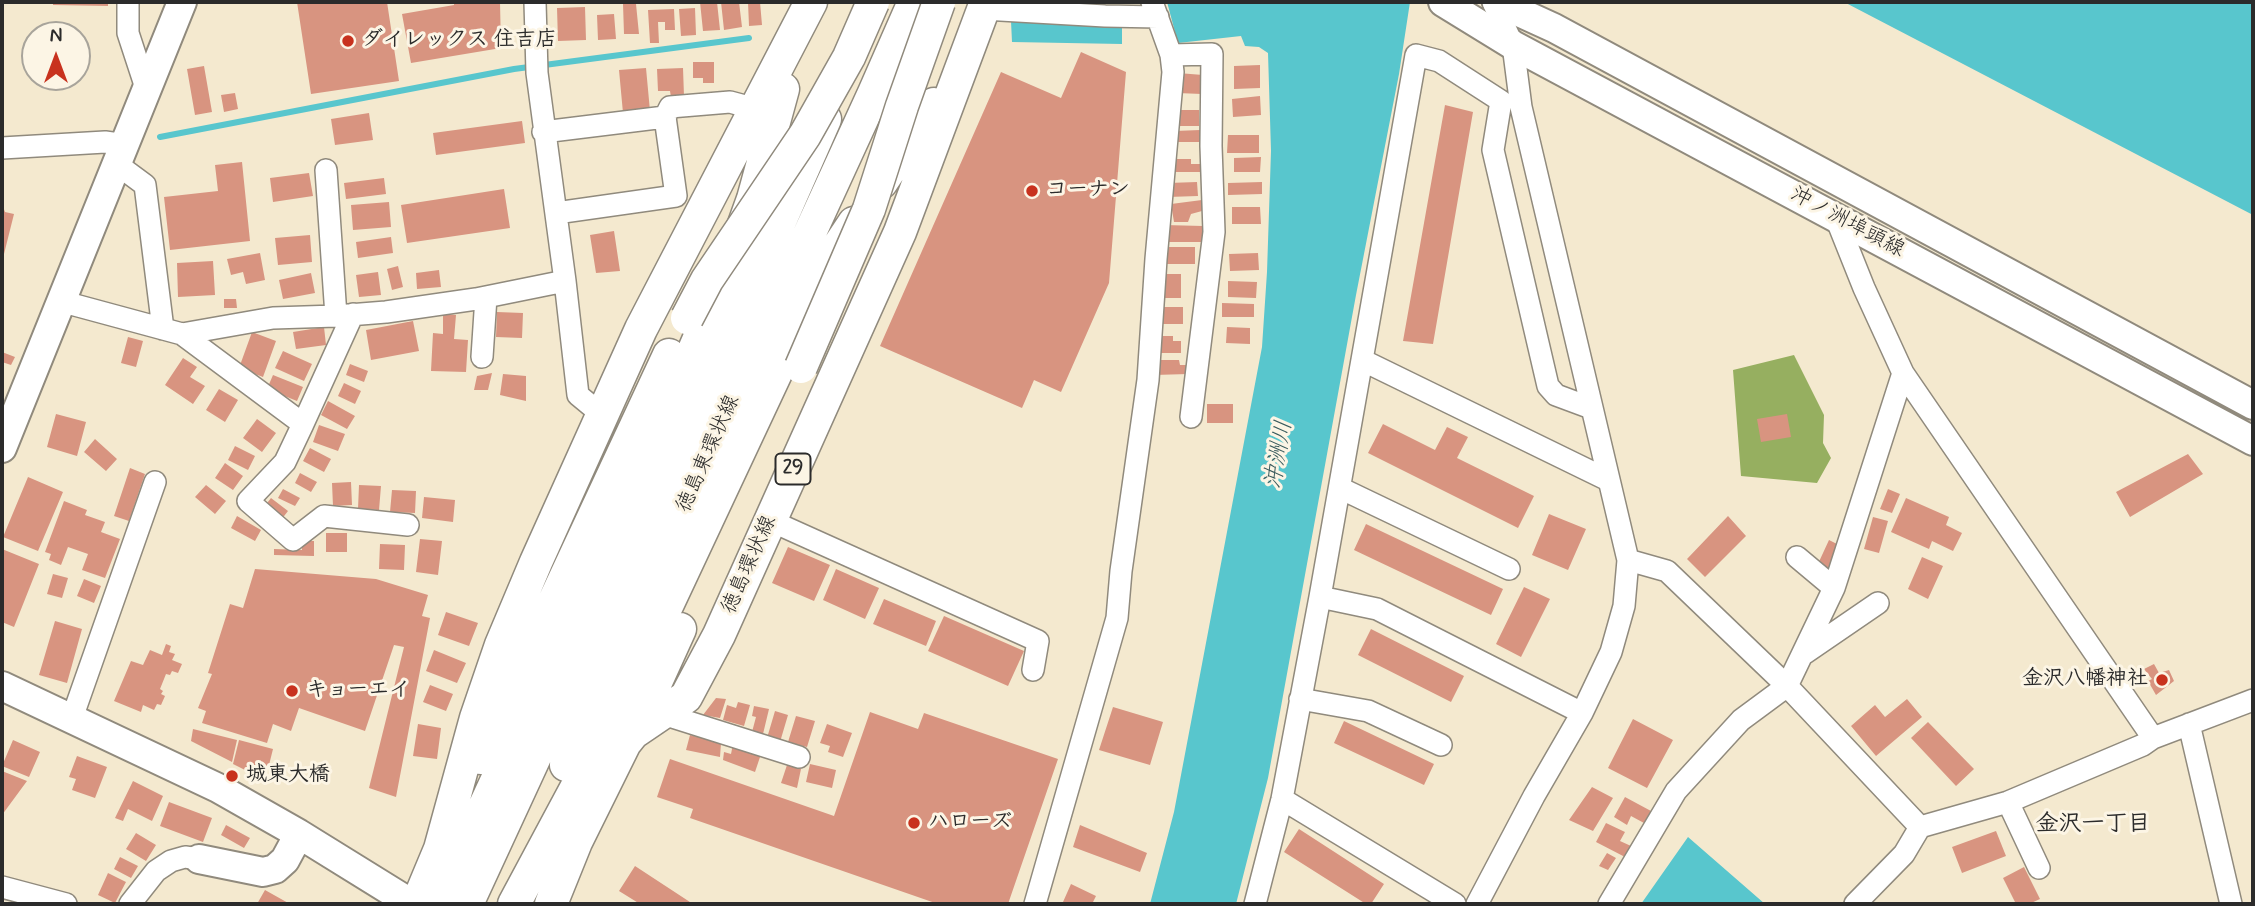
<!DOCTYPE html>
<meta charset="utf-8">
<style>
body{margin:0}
#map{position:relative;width:2255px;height:906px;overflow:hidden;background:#f4e9cf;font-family:Mynerve,sans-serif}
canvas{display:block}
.frame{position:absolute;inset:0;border:4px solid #2b2b2b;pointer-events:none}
.north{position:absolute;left:21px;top:21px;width:70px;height:70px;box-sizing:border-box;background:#fcf5e5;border:2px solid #a8a49b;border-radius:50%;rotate:0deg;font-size:19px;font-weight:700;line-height:28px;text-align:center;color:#2b2b2b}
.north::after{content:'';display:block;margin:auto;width:24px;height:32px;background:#c8321e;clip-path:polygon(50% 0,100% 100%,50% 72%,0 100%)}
</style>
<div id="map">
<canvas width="2255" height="906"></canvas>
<div class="frame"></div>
<div class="north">N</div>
</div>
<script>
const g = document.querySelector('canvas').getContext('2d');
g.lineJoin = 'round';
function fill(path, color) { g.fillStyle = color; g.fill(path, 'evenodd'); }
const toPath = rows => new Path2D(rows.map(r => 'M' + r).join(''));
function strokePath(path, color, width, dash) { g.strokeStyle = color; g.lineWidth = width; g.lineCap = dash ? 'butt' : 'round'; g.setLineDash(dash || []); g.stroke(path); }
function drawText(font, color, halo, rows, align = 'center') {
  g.font = font + ' Mynerve,"Klee One",sans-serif'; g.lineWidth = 6; g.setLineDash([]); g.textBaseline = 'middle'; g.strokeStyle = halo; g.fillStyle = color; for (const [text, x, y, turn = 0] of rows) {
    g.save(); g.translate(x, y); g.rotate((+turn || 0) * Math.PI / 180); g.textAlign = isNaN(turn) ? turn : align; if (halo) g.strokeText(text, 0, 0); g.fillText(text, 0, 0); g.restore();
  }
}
fill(toPath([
 [1794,355,1824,415,1823,443,1831,458,1817,483,1741,476,1733,370]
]), '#96af60');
fill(toPath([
 [1167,2,1410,2,1399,74,1356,295,1268,778,1236,904,1150,904,1174,812,1262,347,1267,272,1271,151,1268,53,1259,47,1245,46,1241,36,1178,43],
 [1844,2,2253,2,2253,215],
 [1011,21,1122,25,1122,44,1012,42],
 [1688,837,1765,904,1641,904]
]), '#58c6cd');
strokePath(toPath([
 [160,137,514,69,749,38]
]), '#58c6cd', 6);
fill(toPath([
 [53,2,108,2,108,6,53,5],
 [297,2,387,2,399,81,311,94],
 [454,2,500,2,501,48,411,63,402,14,454,5],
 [700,2,717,2,720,30,703,31],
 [721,2,739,2,742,27,724,30],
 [748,2,760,2,762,25,749,26],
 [623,4,636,4,639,34,624,34],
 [585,7,586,40,558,41,557,8],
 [695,8,696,35,681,36,679,9],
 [674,9,675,30,665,30,665,22,658,22,659,43,650,43,648,10],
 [614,14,616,39,598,40,597,15],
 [1081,52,1126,72,1109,283,1061,392,1034,380,1022,408,880,346,1001,72,1061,98],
 [693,62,714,62,714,83,703,83,703,78,693,78],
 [1260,65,1260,88,1234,89,1234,66],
 [204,66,212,112,195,115,187,69],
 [646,68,650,111,623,113,619,70],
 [683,68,684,96,671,97,670,91,658,91,657,69],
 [1178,73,1203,75,1202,94,1177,93],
 [235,93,238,109,224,112,221,95],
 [1260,96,1261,115,1233,117,1232,99],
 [1445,105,1473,112,1433,344,1403,341],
 [1174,110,1199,110,1199,126,1174,126],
 [369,113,373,140,335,145,331,119],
 [522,121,525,143,436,155,433,133],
 [1200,130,1200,142,1175,142,1175,131],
 [1228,135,1259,135,1259,153,1227,153],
 [1261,157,1260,172,1234,172,1234,158],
 [1173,159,1191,159,1191,164,1202,164,1202,172,1173,172],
 [242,162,250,241,170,250,164,197,218,191,215,165],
 [309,173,313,196,273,202,270,178],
 [384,178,386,194,346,199,344,183],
 [1197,182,1198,196,1168,197,1168,183],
 [1262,182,1262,194,1228,195,1228,183],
 [504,189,510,228,407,243,401,205],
 [1202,200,1202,211,1191,214,1188,222,1174,222,1171,204],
 [389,202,391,227,353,230,351,205],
 [2,204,5,212,14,214,3,258],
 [1232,207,1260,207,1261,224,1232,224],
 [1164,225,1203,226,1203,242,1163,242],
 [614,231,620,271,596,273,590,235],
 [310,235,312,262,278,265,275,238],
 [391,237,393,253,358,258,356,242],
 [1163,247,1195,247,1195,264,1163,264],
 [260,253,265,280,246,284,243,272,231,275,227,259],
 [1258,253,1259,270,1230,271,1229,254],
 [213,261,215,295,178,297,177,263],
 [398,266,403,287,392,290,387,269],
 [439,270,441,287,417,289,416,273],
 [378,272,381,295,359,297,356,275],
 [311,273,315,293,283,299,279,280],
 [1164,274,1181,274,1181,298,1164,298],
 [1228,281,1257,282,1256,298,1228,297],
 [224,299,236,299,237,308,224,308],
 [1222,303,1254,304,1254,317,1222,317],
 [1159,307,1183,307,1183,324,1159,324],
 [497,312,523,313,522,338,496,337],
 [443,314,456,315,454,339,468,340,466,372,431,371,433,333,443,334],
 [413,321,419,351,371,360,366,330],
 [324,327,326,345,296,349,293,332],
 [1227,327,1250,328,1250,344,1226,343],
 [252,332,276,341,263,377,239,368],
 [1157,336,1173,336,1173,341,1181,341,1181,353,1157,353],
 [128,337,143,341,136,367,121,363],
 [283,351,312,364,304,381,275,368],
 [2,352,15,357,11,365,2,362],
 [183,358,197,367,190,377,205,386,193,404,165,385],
 [1154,360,1179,360,1180,365,1187,365,1188,374,1154,375],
 [350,364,368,371,364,382,346,375],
 [492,373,488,390,474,390,477,376],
 [503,374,526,376,526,401,500,395],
 [273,375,303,387,297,401,267,389],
 [344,383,361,391,355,404,338,396],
 [219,389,238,400,225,422,206,410],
 [328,401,355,416,347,429,321,415],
 [1207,404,1233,404,1233,423,1207,423],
 [56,414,86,422,77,456,47,447],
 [1787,414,1791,437,1761,442,1757,419],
 [257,419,276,433,262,452,243,438],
 [1383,424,1435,450,1447,427,1468,437,1457,458,1534,496,1518,528,1368,453],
 [319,425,345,434,338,451,313,442],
 [95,439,117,459,106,471,84,452],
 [235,446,255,456,248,470,228,460],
 [310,448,331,459,324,472,303,461],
 [2188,454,2203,474,2130,517,2116,492],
 [225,463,243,476,233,490,215,478],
 [130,468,145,474,129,521,114,516],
 [300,473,317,482,311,492,295,483],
 [28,477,63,492,38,551,3,537],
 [351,482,352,505,333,506,332,483],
 [206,485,226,501,215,514,195,497],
 [359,485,381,486,379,510,358,509],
 [283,489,300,498,295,506,278,498],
 [1888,489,1900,494,1892,513,1880,509],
 [392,490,416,491,415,513,390,512],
 [424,497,455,500,453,522,422,518],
 [271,498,288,511,281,520,264,507],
 [1906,498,1949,517,1946,525,1962,533,1953,551,1932,541,1929,549,1891,532],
 [64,501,87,510,85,515,105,522,101,532,120,539,105,578,82,570,88,554,68,547,61,565,49,560,51,554,45,552],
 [1549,514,1586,529,1568,570,1532,555],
 [237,516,261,530,255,541,231,528],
 [1728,516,1746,536,1705,577,1687,559],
 [1873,517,1888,521,1879,553,1864,549],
 [1366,524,1503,589,1491,615,1354,550],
 [326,533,347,533,347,552,326,552],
 [420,539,442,541,438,575,416,572],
 [1829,540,1839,545,1827,571,1817,566],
 [302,541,314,541,314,556,274,555,274,549,302,550],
 [380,544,405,545,404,570,379,569],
 [788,547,830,565,814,601,772,583],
 [2,549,39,564,14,627,2,622],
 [1922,557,1943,566,1928,599,1908,589],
 [255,569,376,579,428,595,422,616,430,618,396,797,369,788,404,647,394,645,365,731,299,708,291,731,273,724,267,743,202,723,206,711,198,708,212,674,208,673,230,604,243,608],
 [836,569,879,588,865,619,823,600],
 [53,574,68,578,62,598,47,594],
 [84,579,101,586,94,603,77,596],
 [1524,587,1550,599,1521,657,1496,644],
 [884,599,936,621,926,646,873,624],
 [446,612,478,623,469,646,438,635],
 [944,616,1024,651,1008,686,928,651],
 [55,621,82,629,67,683,39,675],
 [1371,629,1464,676,1451,702,1358,655],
 [166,644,171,646,169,652,175,654,172,660,182,664,178,673,172,671,170,675,166,674,160,689,163,691,161,694,165,696,161,705,157,704,154,710,143,705,141,712,114,701,131,661,143,665,150,650,162,655],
 [434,650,466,663,457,683,426,671],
 [2154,664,2159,673,2169,670,2174,681,2156,695,2148,681,2152,679,2144,669],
 [430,685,453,694,446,711,423,702],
 [716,698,726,699,720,718,703,715],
 [1907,699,1922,717,1876,756,1851,726,1875,705,1885,717],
 [738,702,750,705,744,726,723,720,727,705,736,708],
 [754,706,769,709,763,734,752,732,756,717,752,716],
 [1113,707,1163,722,1150,765,1099,750],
 [775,711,788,715,780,742,767,738],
 [870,712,918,729,924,713,1058,759,1008,904,938,904,690,818,693,809,657,797,670,759,834,816],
 [796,716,815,721,807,747,788,742],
 [1633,719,1673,740,1647,788,1608,768],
 [1344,721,1434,764,1424,785,1334,743],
 [1928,722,1974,769,1956,786,1911,738],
 [418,724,441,728,437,759,413,756],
 [827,724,852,733,843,757,828,752,830,746,820,743],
 [193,729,237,740,232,762,191,741],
 [690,735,721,743,720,757,686,750],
 [13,740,40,752,29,777,2,766],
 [239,740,273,749,268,769,251,764,249,772,233,764],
 [733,744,761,754,755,772,723,760,724,752,731,754],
 [77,756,107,767,95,798,72,790,76,779,69,777],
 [810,764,836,770,832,788,806,782],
 [787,765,801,769,797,788,781,783],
 [2,771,27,781,2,815],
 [133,781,163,796,152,821,128,809,123,821,115,818],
 [1592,787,1613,798,1593,831,1569,820],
 [1625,797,1651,811,1644,823,1631,816,1627,825,1614,817],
 [169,802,212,818,203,842,160,826],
 [1606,823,1625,832,1620,841,1631,846,1625,857,1596,842],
 [226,825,250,838,244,848,221,835],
 [1080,825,1147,853,1140,872,1073,847],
 [1299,829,1384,884,1371,904,1366,904,1284,852],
 [1996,831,2006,856,1962,873,1952,847],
 [136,833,156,845,146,861,126,849],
 [1607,853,1616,858,1608,870,1599,866],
 [120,857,138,866,131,878,114,869],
 [635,866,693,904,640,904,619,891],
 [2024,867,2040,899,2029,904,2016,904,2003,878],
 [108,873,126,882,115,903,98,895],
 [1071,884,1096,896,1092,904,1068,904,1063,902],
 [265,890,290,904,257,904]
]), '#d89480');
const street = toPath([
 [128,2,128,33,147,91],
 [535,2,537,73,565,281,578,395,601,414],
 [1152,2,1171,55,1212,54,1211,146,1214,232,1191,417],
 [983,9,1105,16,1158,17],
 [543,132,665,117],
 [2,148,105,142,126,145],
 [118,165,145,185,163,329],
 [556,213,676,196,665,117,670,107,730,102,756,109],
 [1836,218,1864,288,1903,373,2153,738],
 [60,301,182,334,303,424,285,462,248,501,293,540,324,516,408,525],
 [336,316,386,312,476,299,565,281],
 [182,334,273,318,336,316,326,170],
 [482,357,486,297],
 [1362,360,1608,480],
 [303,424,353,314],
 [1340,488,1509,569],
 [769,520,1038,641,1033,670],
 [1628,560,1667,571,1787,686,1920,827],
 [1834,588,1903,373],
 [1320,597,1377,609,1582,713],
 [1805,653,1878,603],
 [1300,699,1368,711,1441,745],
 [663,714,799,757],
 [72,718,155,482],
 [2189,724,2231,904],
 [1282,799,1455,904],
 [2008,802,2039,868],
 [2,887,66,904],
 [130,904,156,871,171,861,185,857,199,859],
 [1035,904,1117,618,1121,571,1148,380,1156,259,1173,72,1171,55],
 [1255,904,1282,799,1320,597,1416,55,1439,61,1501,101,1493,150,1548,386,1556,395,1591,408],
 [1477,904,1534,796,1582,713,1611,652,1624,606,1628,560,1521,107,1513,45,1493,2],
 [1609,904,1676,791,1741,720,1787,686,1834,588,1797,557],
 [1855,904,1904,854,1920,827,2008,802,2143,745,2153,738,2253,700]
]);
const secondary = toPath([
 [1443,2,1513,45,2253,441],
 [1497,2,1554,28,2253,405],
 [2,448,182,2],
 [2,686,218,788,299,834,412,904],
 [199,859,263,872,275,869,285,860,299,834]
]);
const primary = toPath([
 [881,183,934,104],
 [633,733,680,629],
 [481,758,669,355],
 [566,765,874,93,914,2],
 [442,898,659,431,723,283,753,199,783,89],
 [417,904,440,849,476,718,501,645,536,562,641,329,811,2],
 [467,904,732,330,825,119],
 [514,904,619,708,828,262,854,223],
 [551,904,576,842,625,743,633,733,686,697,719,635,900,232,986,2]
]);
strokePath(street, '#908a7d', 24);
strokePath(secondary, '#908a7d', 32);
strokePath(primary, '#908a7d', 35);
strokePath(street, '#fff', 21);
strokePath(secondary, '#fff', 28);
strokePath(primary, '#fff', 32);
const primaryBridge = toPath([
 [687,318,707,280,805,135,849,57,873,2],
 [801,367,869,209,902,106,939,2]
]);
strokePath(primaryBridge, '#908a7d', 35, []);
strokePath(primaryBridge, '#fff', 32);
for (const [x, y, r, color] of [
 [348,41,7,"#c8321e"],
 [1032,191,7,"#c8321e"],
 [2162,680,7,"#c8321e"],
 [292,691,7,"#c8321e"],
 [232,776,7,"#c8321e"],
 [914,823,7,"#c8321e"]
]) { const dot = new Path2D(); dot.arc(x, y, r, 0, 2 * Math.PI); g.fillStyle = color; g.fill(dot); strokePath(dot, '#fcf5e5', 2.5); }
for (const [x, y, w] of [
 [793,469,35]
]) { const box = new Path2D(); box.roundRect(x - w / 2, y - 15.5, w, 31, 5); g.fillStyle = '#fcf5e5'; g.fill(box); strokePath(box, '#2b2b2b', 2); }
drawText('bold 19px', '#2b2b2b', null, [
 ["29",793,469]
]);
drawText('bold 21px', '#2b2b2b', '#fcf5e5', [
 ["ダイレックス 住吉店",362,41],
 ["コーナン",1046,191],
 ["金沢八幡神社",2148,680,"right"],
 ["キョーエイ",306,691],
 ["城東大橋",246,776],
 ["ハローズ",928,823]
], 'left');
drawText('21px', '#2b2b2b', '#fcf5e5', [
 ["沖ノ洲埠頭線",1847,223,28],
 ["徳島東環状線",709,454,-66],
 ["徳島環状線",750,565,-66]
]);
drawText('italic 23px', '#385a5c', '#fcf5e5', [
 ["沖洲川",1280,455,-80]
]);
drawText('bold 23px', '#2b2b2b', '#fcf5e5', [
 ["金沢一丁目",2093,825]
]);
</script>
